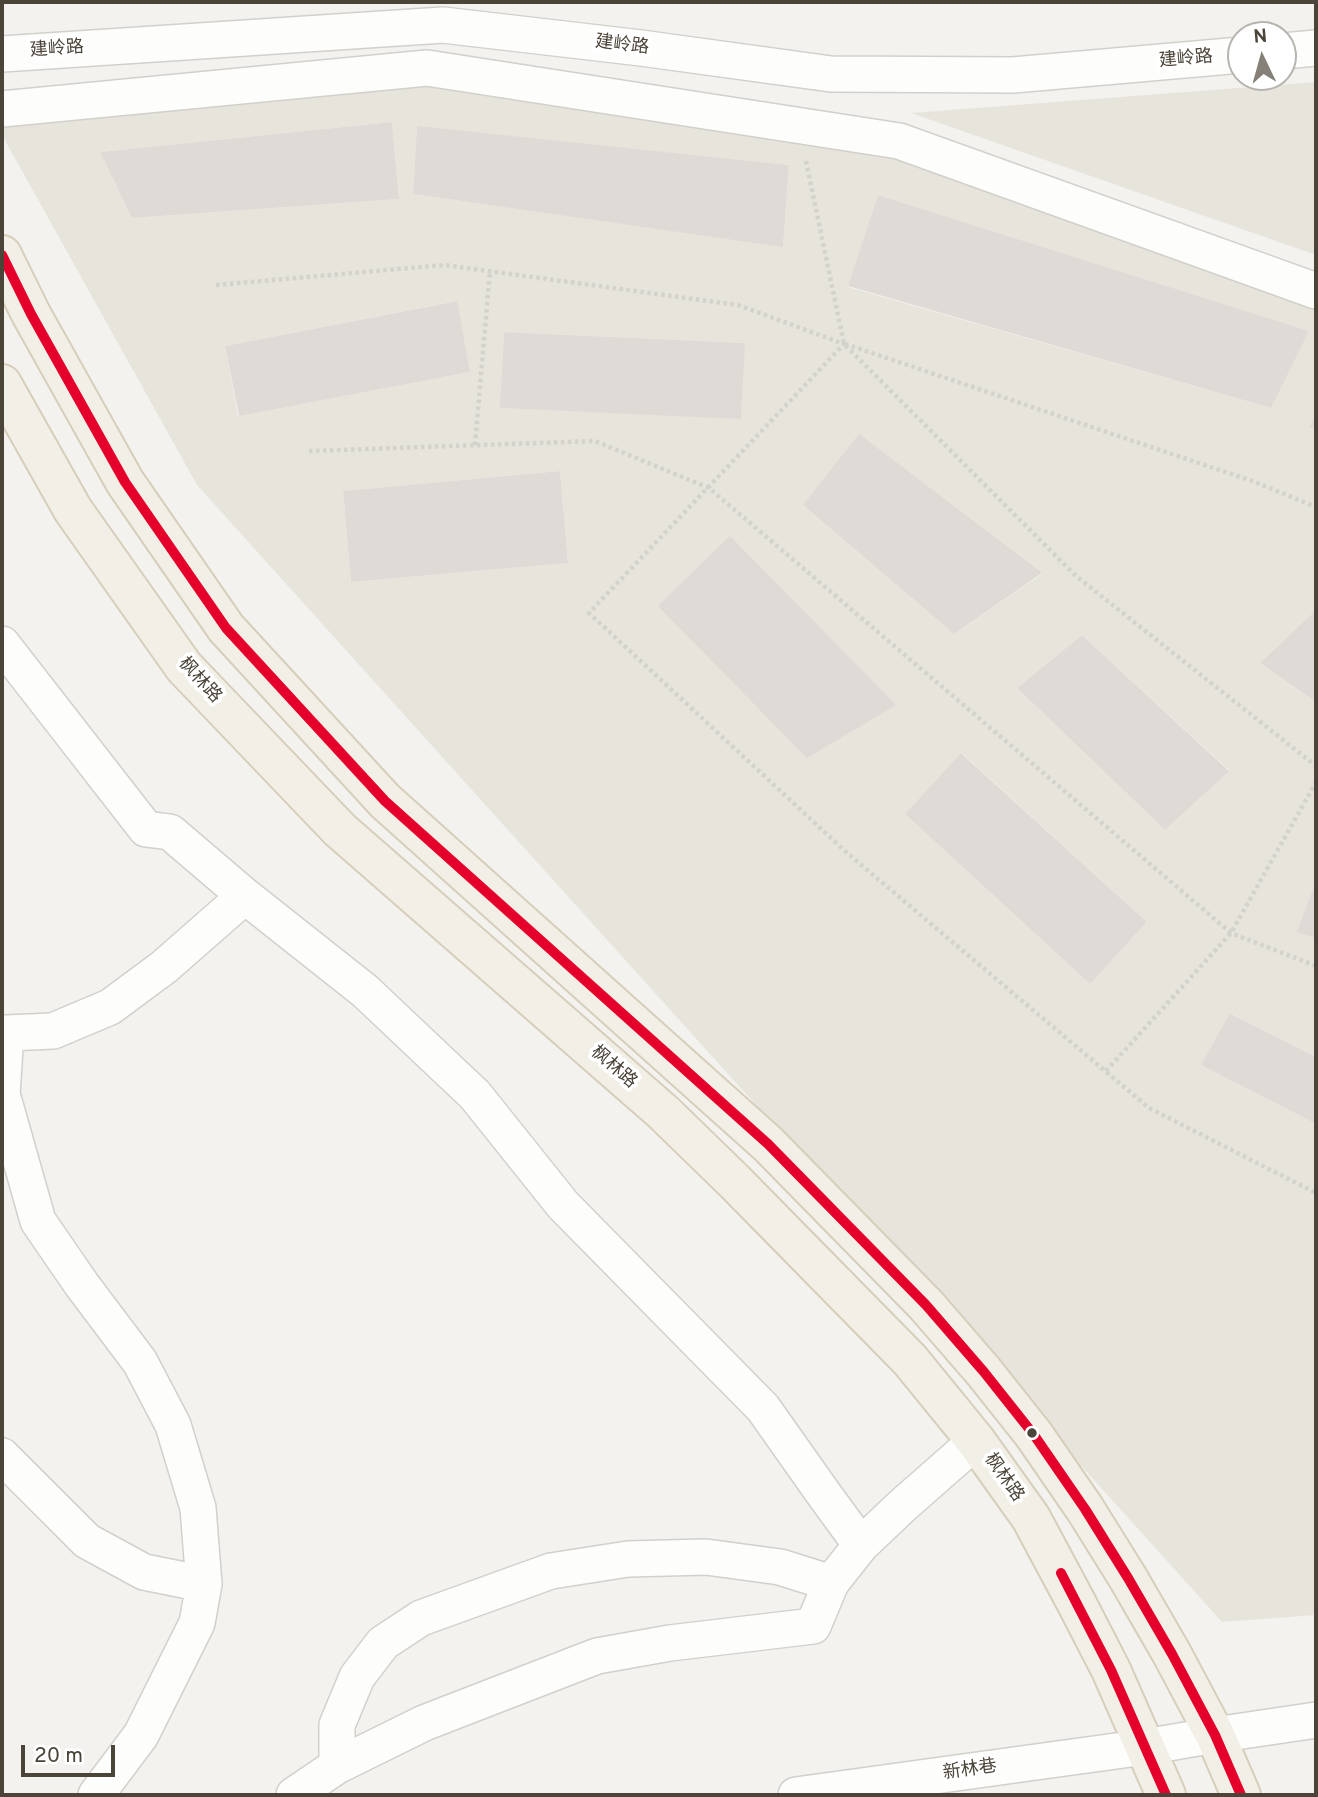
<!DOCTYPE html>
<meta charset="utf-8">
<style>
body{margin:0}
#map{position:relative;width:1318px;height:1797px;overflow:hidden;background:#f4f2ee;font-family:Overpass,sans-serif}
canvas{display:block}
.frame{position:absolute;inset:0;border:4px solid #4b4439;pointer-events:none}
.north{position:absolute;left:1227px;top:21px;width:70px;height:70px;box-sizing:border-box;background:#fff;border:2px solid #b7b4b0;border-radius:50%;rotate:355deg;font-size:19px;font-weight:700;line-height:28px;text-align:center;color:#4b4439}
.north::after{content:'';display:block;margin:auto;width:24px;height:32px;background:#868178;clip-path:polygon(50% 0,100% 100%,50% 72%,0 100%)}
.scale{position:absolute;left:21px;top:1745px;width:94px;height:32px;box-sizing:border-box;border:4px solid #4b4439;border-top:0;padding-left:9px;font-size:21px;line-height:24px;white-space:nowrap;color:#4b4439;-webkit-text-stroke:5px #fff;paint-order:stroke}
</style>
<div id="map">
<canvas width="1318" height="1797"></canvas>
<div class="frame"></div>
<div class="north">N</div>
<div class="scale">20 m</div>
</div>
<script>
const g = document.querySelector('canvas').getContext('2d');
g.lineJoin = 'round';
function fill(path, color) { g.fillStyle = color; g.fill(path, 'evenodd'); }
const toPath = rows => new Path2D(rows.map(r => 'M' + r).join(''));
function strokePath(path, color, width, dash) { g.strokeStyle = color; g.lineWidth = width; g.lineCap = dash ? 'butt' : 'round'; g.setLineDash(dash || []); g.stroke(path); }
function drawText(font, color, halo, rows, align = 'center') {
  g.font = font + ' Overpass,"Noto Sans SC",sans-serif'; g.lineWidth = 7; g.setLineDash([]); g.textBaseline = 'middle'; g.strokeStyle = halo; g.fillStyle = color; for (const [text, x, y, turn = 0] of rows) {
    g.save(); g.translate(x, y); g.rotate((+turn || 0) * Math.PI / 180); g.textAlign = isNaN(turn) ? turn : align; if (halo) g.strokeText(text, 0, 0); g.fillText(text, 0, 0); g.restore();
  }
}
fill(toPath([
 [427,68,899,141,1316,291,1316,414,1309,426,1316,429,1316,612,1315,611,1260,663,1316,702,1316,879,1298,931,1316,938,1316,1057,1231,1013,1201,1065,1316,1124,1316,1615,1222,1622,197,485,2,135,2,111],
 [392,122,399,199,132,218,100,152],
 [417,127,789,165,783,246,413,194],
 [878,195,1308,331,1308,332,1271,408,848,287],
 [456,301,470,372,238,416,225,346],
 [504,332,744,343,741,418,501,408],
 [560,471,568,563,351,582,343,491],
 [803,505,1042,573,1042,574,954,634],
 [1082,635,1229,770,1165,830,1017,688],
 [962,753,1147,922,1090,984,905,814],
 [1316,82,1316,255,911,113]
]), '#e7e4dc');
fill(toPath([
 [392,122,399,199,132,218,100,152],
 [417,126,789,165,783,247,413,194],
 [878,195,1309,331,1271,408,848,286],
 [457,301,470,372,239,416,225,346],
 [504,332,745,343,741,419,500,408],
 [1316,414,1316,429,1309,427],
 [859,434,1042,573,954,634,803,505],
 [560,471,568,563,351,582,343,491],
 [730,536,896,705,807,758,658,606],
 [1316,610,1316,702,1260,663],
 [1082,635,1229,771,1165,830,1017,688],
 [961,753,1147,922,1090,984,905,814],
 [1316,880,1316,938,1297,932],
 [1230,1013,1316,1057,1316,1124,1201,1065]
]), '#dedbd6');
const minor = toPath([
 [1283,51,1316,48],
 [2,54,443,25,641,48,831,74,1013,75,1241,55],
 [2,109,427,68,899,141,1316,291],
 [2,644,146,829,170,832,245,896],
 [2,1456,87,1541,144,1572,204,1584],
 [337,1766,337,1725,357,1677,383,1643,421,1618,551,1571,628,1559,706,1557,780,1567,831,1583],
 [96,1795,141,1735,197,1623,204,1584,198,1508,173,1425,140,1362,82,1285,38,1221,2,1094,6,1033,53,1031,110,1007,164,967,245,896,365,991,475,1095,563,1205,763,1408,823,1493,861,1545],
 [294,1795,337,1766,424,1723,597,1656,670,1643,813,1626,831,1583,861,1545,902,1506,976,1441],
 [796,1795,1145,1747,1215,1735,1316,1720]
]);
const major = toPath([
 [2,255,31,314,125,482,226,628,385,801,768,1144,926,1305,984,1372,1034,1435,1085,1509,1128,1578,1172,1654,1215,1735,1241,1795],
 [2,384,73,510,184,667,340,830,663,1112,734,1181,910,1360,976,1441,1031,1518,1077,1604,1111,1670,1166,1795]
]);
strokePath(minor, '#d2d0cb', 38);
strokePath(major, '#d6cebb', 42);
strokePath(toPath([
 [806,161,844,344,1076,576,1316,766],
 [216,285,444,265,738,305,844,344,589,613,846,852,1149,1108,1316,1193],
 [845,344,1255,482,1316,507],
 [475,445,490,271],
 [309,451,595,441,709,488,1231,933,1316,966],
 [1106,1071,1231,933,1316,782]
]), '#d3d2cc', 4.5, [3.5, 3.5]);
strokePath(minor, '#fdfdfc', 35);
strokePath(major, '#f2efe6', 38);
strokePath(toPath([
 [2,255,31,314,125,482,226,628,385,801,768,1144,926,1305,984,1372,1034,1435,1085,1509,1128,1578,1172,1654,1215,1735,1241,1795],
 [1061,1573,1111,1670,1166,1795]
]), '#e4002b', 10);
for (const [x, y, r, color] of [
 [1032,1433,6,"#4b4439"]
]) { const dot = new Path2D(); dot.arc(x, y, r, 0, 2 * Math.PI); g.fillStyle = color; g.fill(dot); strokePath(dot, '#fff', 2.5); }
drawText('18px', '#4b4439', '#fff', [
 ["建岭路",622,46,7],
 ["建岭路",57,50,-4],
 ["建岭路",1186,60,-5],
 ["枫林路",199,681,48],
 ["枫林路",613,1068,41],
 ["枫林路",1003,1478,55],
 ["新林巷",970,1771,-8]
]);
</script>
